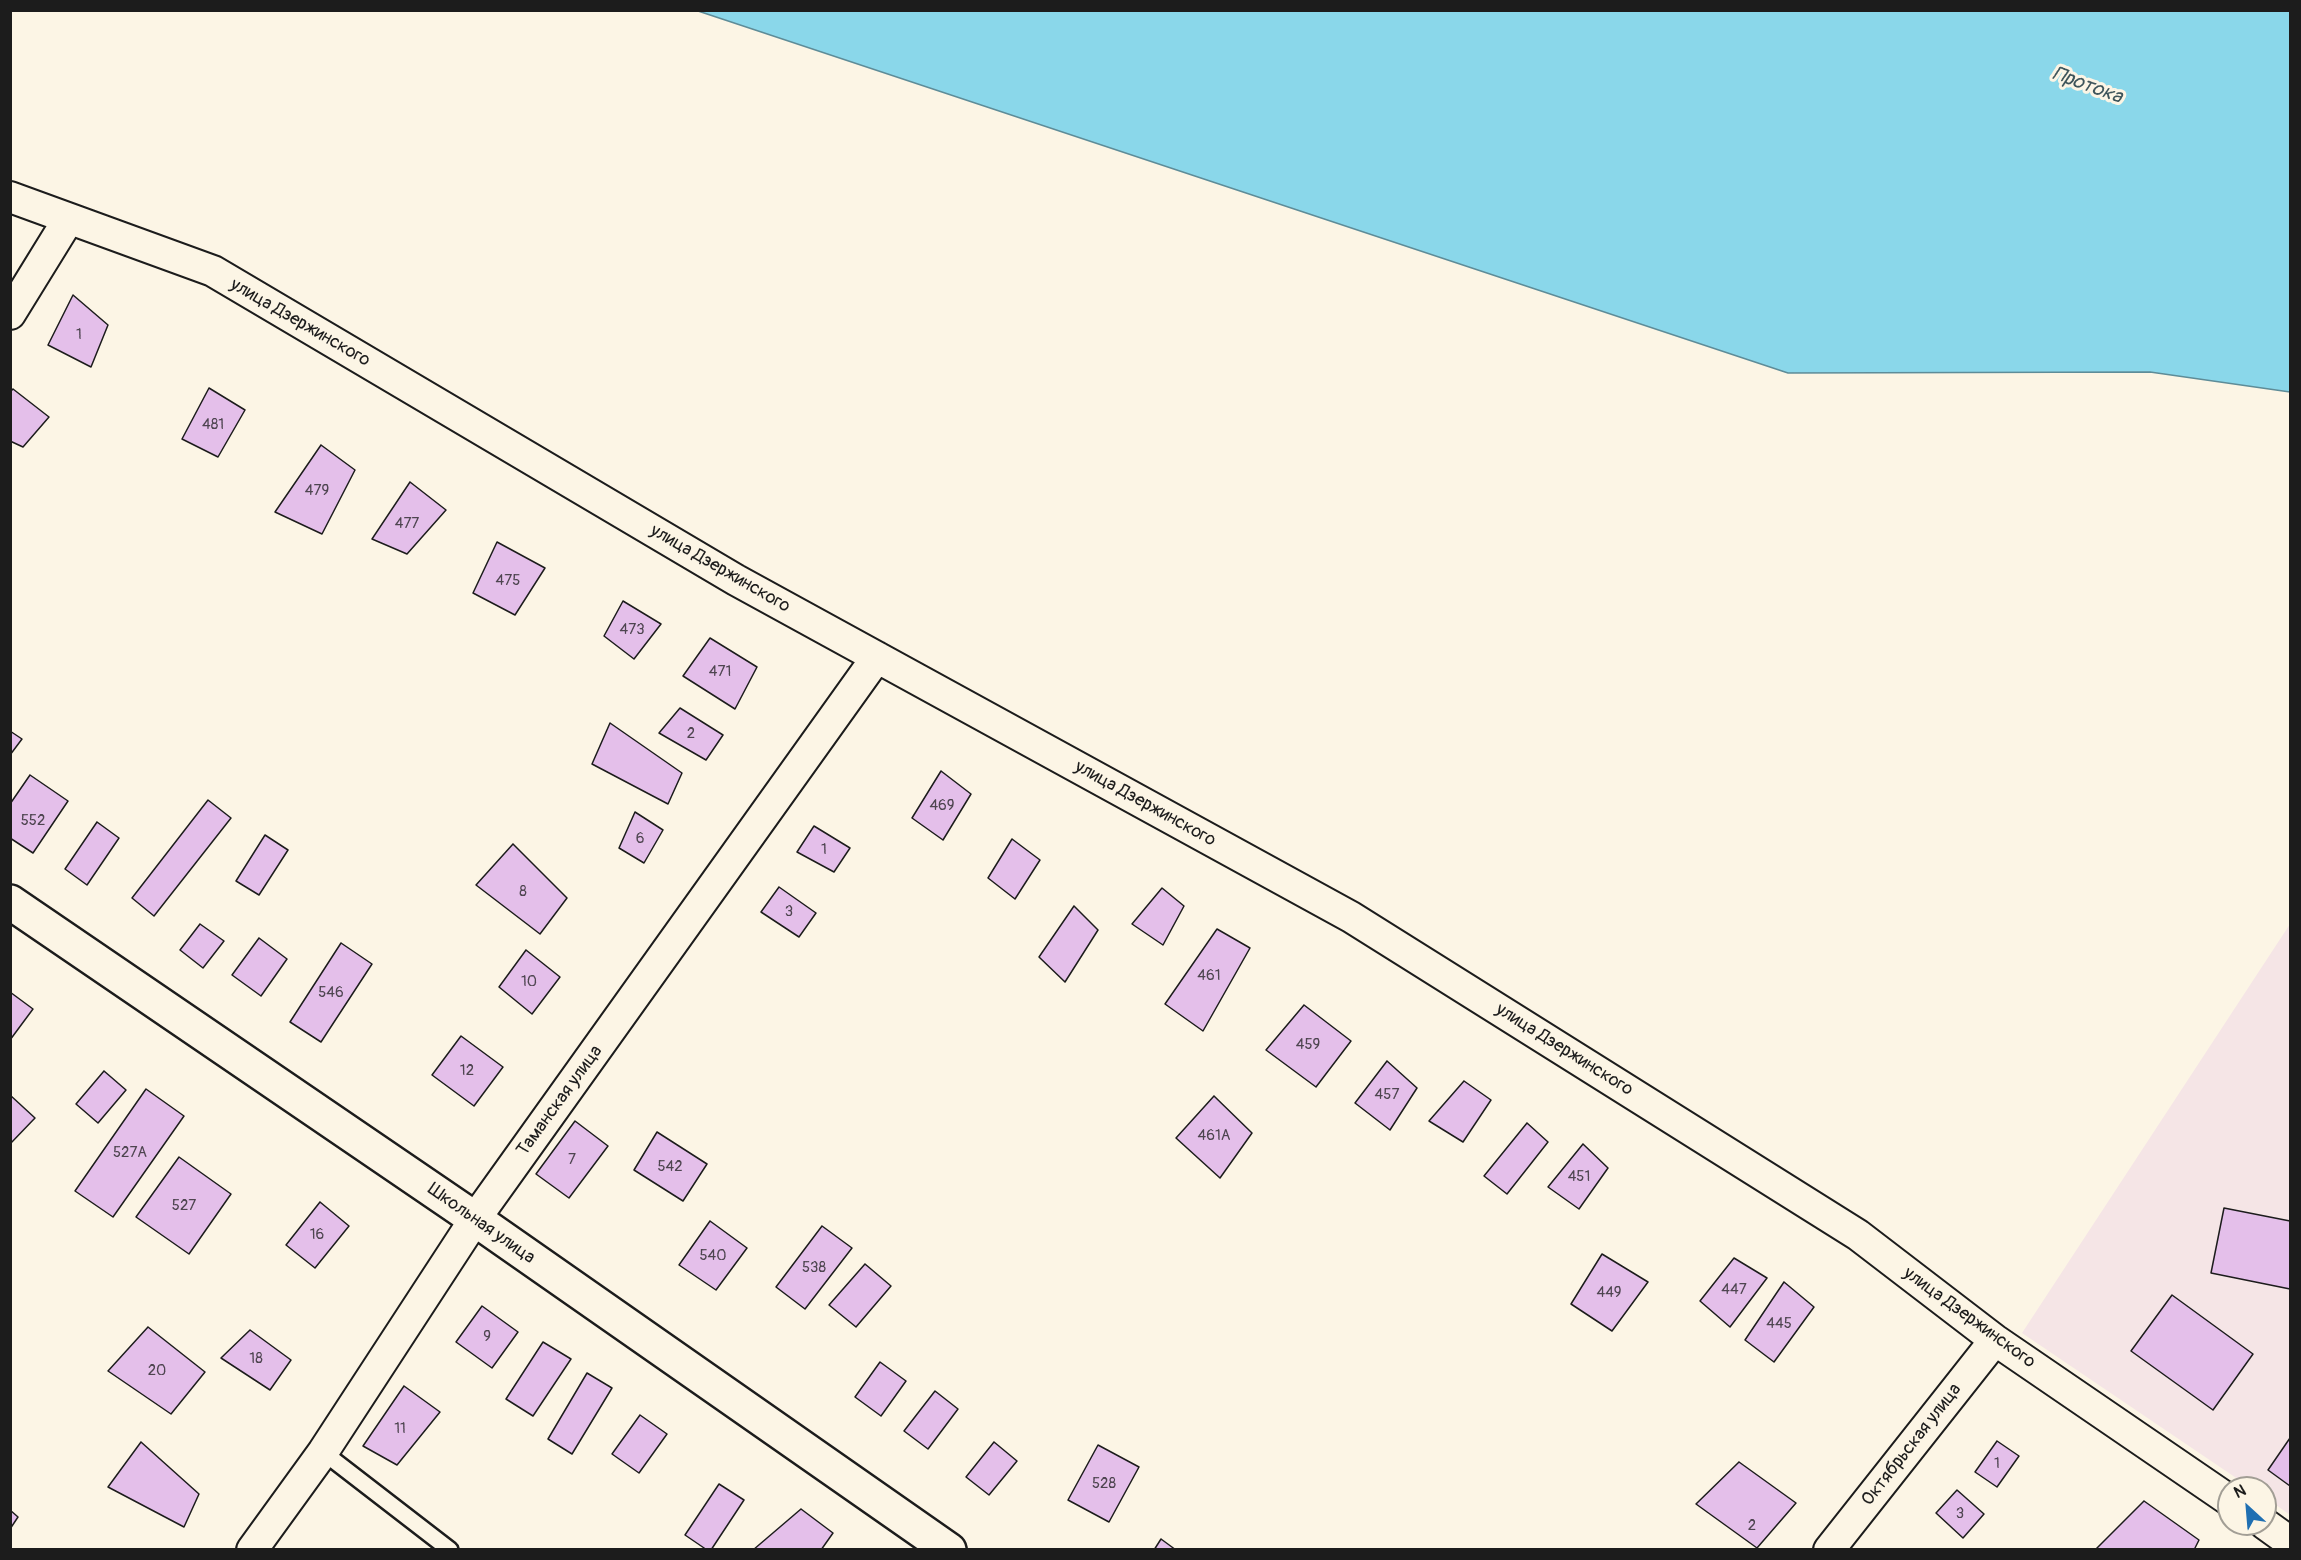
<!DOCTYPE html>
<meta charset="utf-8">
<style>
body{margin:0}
#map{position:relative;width:2301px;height:1560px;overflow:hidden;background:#fcf5e5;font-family:Pangolin,sans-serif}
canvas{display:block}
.frame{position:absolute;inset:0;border:12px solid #1c1c1c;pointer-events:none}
.north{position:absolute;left:2217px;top:1476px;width:60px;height:60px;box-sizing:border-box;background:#fcf5e5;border:2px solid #a29e95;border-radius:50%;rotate:334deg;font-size:16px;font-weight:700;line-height:24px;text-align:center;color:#1c1c1c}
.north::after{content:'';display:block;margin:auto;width:21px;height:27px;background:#1f6fb2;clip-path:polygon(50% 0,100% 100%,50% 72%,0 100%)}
</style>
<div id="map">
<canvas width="2301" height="1560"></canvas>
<div class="frame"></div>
<div class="north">N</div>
</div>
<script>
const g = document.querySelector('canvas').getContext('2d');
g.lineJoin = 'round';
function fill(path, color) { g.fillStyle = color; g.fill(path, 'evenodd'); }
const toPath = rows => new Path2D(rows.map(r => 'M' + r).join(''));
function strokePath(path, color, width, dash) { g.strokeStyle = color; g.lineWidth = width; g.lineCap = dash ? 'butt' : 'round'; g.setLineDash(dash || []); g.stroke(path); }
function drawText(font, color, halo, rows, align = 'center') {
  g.font = font + ' Pangolin,sans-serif'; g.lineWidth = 6; g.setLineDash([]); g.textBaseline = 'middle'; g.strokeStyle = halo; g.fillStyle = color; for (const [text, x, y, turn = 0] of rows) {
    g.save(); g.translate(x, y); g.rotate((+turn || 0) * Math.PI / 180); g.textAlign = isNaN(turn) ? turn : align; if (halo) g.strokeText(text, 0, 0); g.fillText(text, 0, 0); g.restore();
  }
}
fill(toPath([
 [2290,924,2290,1515,2265,1497,2265,1488,2251,1488,2022,1333]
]), '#f5e5e6');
const water = toPath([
 [698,11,2290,11,2290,392,2150,372,1788,373,698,11]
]);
fill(water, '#8ad7ea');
strokePath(water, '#5e8c98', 1.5);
const building = toPath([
 [73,295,108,325,91,367,48,345,73,295],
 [209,388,245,410,218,457,182,439,209,388],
 [13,389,49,417,23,447,10,441,10,392,13,389],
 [321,445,355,470,322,534,275,512,321,445],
 [410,482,446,510,407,554,372,539,410,482],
 [497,542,545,568,515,615,473,593,497,542],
 [623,601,661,624,634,659,604,636,623,601],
 [710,638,757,667,735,709,683,676,710,638],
 [680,708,723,735,706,760,659,733,680,708],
 [610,723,682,773,668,804,592,764,610,723],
 [10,731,22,739,10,755,10,731],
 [941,771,971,794,943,840,912,818,941,771],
 [30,775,68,801,33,853,10,838,10,804,30,775],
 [208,800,231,818,154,916,132,898,208,800],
 [635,812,663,830,644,863,619,848,635,812],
 [97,822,119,838,87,885,65,869,97,822],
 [814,826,850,848,834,872,797,852,814,826],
 [265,835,288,850,259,895,236,881,265,835],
 [1012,839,1040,860,1015,899,988,878,1012,839],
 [513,844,567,898,540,934,476,885,513,844],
 [779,887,816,913,799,937,761,912,779,887],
 [1162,888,1184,906,1163,945,1132,924,1162,888],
 [1074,906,1098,930,1065,982,1039,957,1074,906],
 [200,924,224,941,203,968,180,950,200,924],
 [1217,929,1250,948,1203,1031,1165,1004,1217,929],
 [259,938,287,959,261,996,232,975,259,938],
 [341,943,372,964,321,1042,290,1022,341,943],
 [526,950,560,977,532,1014,499,987,526,950],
 [10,992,33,1009,10,1040,10,992],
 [1304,1005,1351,1041,1316,1087,1266,1050,1304,1005],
 [461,1036,503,1067,474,1106,432,1075,461,1036],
 [1387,1061,1417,1088,1390,1130,1355,1103,1387,1061],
 [104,1071,126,1090,98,1123,76,1104,104,1071],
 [1464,1081,1491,1100,1463,1142,1429,1121,1464,1081],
 [146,1089,184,1116,113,1217,75,1191,146,1089],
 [10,1095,35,1118,10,1144,10,1095],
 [1214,1096,1252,1133,1220,1178,1176,1138,1214,1096],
 [575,1121,608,1146,569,1198,536,1174,575,1121],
 [1527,1123,1548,1142,1507,1194,1484,1176,1527,1123],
 [657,1132,707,1164,683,1201,634,1170,657,1132],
 [1583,1144,1608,1168,1579,1209,1548,1187,1583,1144],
 [179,1157,231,1194,189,1254,136,1217,179,1157],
 [320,1202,349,1226,315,1268,286,1245,320,1202],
 [2224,1208,2290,1221,2290,1289,2211,1273,2224,1208],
 [710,1221,747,1248,716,1290,679,1265,710,1221],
 [822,1226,852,1248,805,1309,776,1287,822,1226],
 [1602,1254,1648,1282,1612,1331,1571,1304,1602,1254],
 [1734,1258,1767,1278,1730,1327,1700,1301,1734,1258],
 [865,1264,891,1286,856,1327,829,1305,865,1264],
 [1784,1282,1814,1307,1774,1362,1745,1340,1784,1282],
 [2172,1295,2253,1354,2213,1410,2131,1351,2172,1295],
 [482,1306,518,1332,492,1368,456,1342,482,1306],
 [148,1327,205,1372,171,1414,108,1371,148,1327],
 [250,1330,291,1360,270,1390,221,1358,250,1330],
 [543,1342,571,1359,533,1416,506,1399,543,1342],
 [880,1362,906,1381,881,1416,855,1397,880,1362],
 [587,1373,612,1388,572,1454,548,1439,587,1373],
 [404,1386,440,1412,397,1465,363,1446,404,1386],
 [935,1391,958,1409,928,1449,904,1431,935,1391],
 [640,1415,667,1434,639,1473,612,1454,640,1415],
 [2290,1438,2290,1486,2268,1470,2290,1438],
 [1997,1441,2019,1456,1997,1487,1975,1472,1997,1441],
 [141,1442,199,1494,184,1527,108,1487,141,1442],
 [994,1442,1017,1461,989,1495,966,1477,994,1442],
 [1098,1445,1139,1467,1109,1522,1068,1500,1098,1445],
 [1739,1462,1796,1503,1757,1548,1696,1504,1739,1462],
 [719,1484,744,1500,711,1550,707,1550,685,1535,719,1484],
 [1957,1490,1984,1514,1963,1538,1936,1513,1957,1490],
 [2144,1501,2199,1540,2194,1550,2095,1550,2144,1501],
 [801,1509,833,1533,821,1550,753,1550,801,1509],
 [10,1510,18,1517,10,1529,10,1510],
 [1161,1539,1176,1550,1154,1550,1161,1539]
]);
fill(building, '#e4bfea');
strokePath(building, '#1c1c1c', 1.5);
const lane = toPath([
 [323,1452,450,1550]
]);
const street = toPath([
 [10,197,213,271,736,580,1351,917,1858,1235,1995,1340,2229,1500],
 [10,314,68,220],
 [2265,1524,2290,1542],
 [252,1550,323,1452,475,1219,877,657],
 [1829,1550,1995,1340]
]);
const secondary = toPath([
 [10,902,475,1219,949,1550]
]);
strokePath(lane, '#1c1c1c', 20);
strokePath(street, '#1c1c1c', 34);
strokePath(secondary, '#1c1c1c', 38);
strokePath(lane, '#fcf5e5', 15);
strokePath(street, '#fcf5e5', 30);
strokePath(secondary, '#fcf5e5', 33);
drawText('15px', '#4e4550', null, [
 ["1",79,335],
 ["481",213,425],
 ["479",317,491],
 ["477",407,524],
 ["475",508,581],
 ["473",632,630],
 ["471",720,672],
 ["2",691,734],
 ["469",942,806],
 ["552",33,821],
 ["6",640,839],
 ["1",824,850],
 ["8",523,892],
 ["3",789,912],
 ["461",1209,976],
 ["10",529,982],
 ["546",331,993],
 ["459",1308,1045],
 ["12",467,1071],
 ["457",1387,1095],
 ["461А",1214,1136],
 ["527А",130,1153],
 ["7",572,1160],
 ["542",670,1167],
 ["451",1579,1177],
 ["527",184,1206],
 ["16",317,1235],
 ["540",713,1256],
 ["538",814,1268],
 ["447",1734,1290],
 ["449",1609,1293],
 ["445",1779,1324],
 ["9",487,1337],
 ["18",256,1359],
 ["20",157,1371],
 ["11",400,1429],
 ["1",1997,1464],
 ["528",1104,1484],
 ["3",1960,1514],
 ["2",1752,1526]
]);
drawText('18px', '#1c1c1c', '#fcf5e5', [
 ["улица Дзержинского",300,323,30],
 ["улица Дзержинского",720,569,30],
 ["улица Дзержинского",1145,804,29],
 ["улица Дзержинского",1564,1050,32],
 ["Таманская улица",560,1101,-54],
 ["Школьная улица",481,1224,35],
 ["улица Дзержинского",1969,1318,36],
 ["Октябрьская улица",1912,1445,-52]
]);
drawText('italic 20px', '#3d545a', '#fcf5e5', [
 ["Протока",2087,86,20]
]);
</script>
